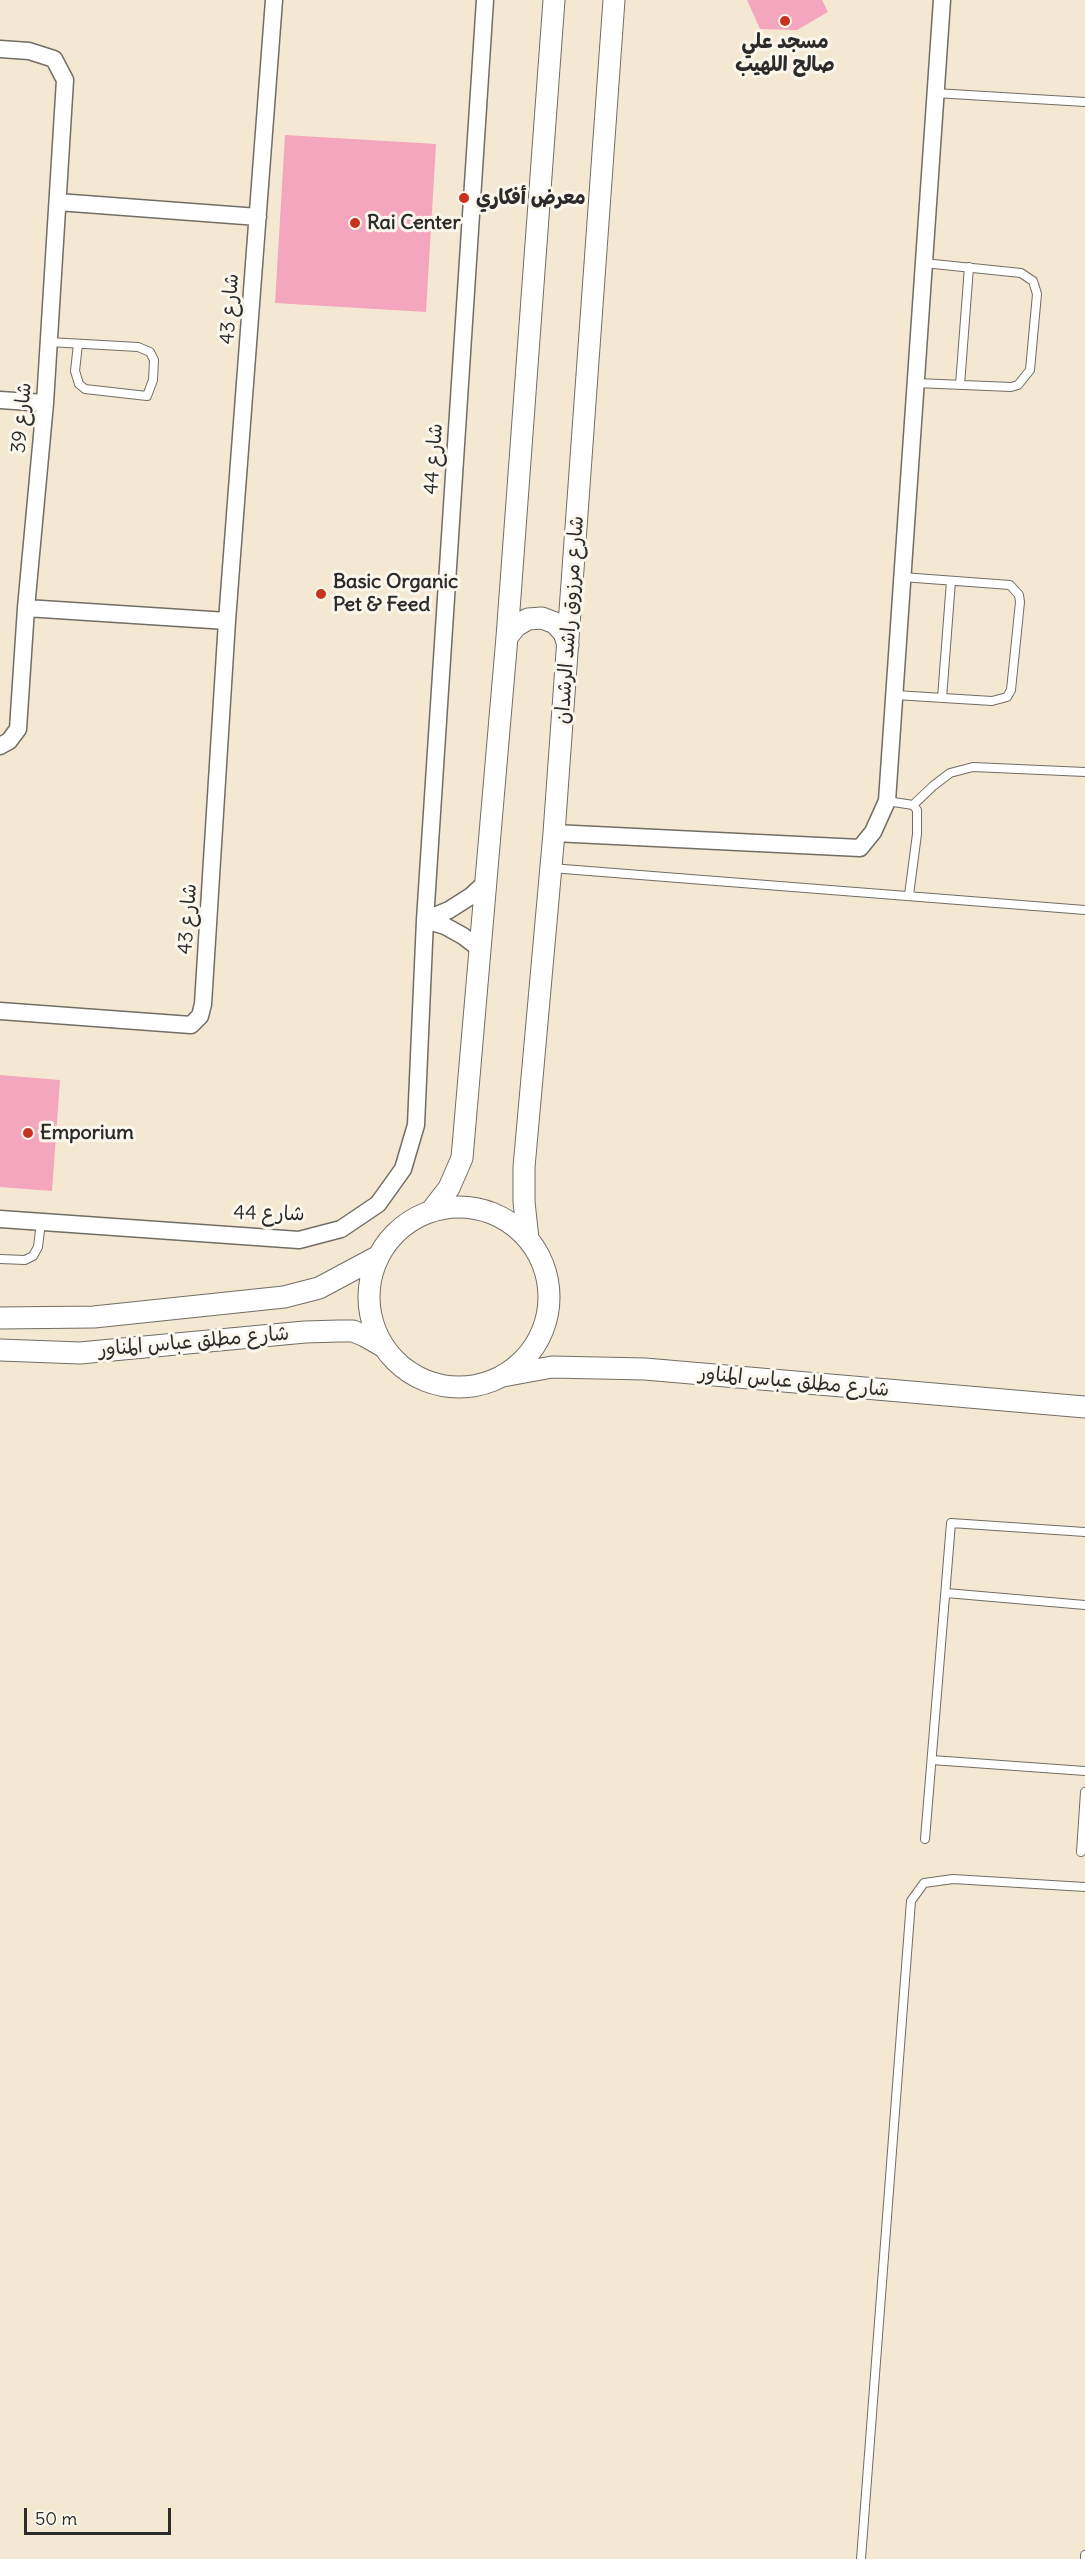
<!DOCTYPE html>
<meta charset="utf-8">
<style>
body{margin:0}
#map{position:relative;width:1085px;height:2559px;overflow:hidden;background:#f5e8d2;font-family:Delius,sans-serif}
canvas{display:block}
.scale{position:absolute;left:24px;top:2508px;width:147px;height:27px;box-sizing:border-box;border:3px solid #2b2b2b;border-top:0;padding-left:8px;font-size:18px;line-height:21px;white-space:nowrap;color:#2b2b2b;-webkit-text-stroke:4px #fbf7ec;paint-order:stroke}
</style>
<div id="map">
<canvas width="1085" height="2559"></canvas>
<div class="scale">50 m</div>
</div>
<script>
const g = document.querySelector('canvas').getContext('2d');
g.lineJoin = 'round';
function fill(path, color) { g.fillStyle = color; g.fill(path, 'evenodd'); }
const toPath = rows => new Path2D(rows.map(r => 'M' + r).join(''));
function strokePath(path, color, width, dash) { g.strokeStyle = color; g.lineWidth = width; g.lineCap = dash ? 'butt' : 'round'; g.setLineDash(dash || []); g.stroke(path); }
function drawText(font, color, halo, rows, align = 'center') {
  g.font = font + ' Delius,"Playpen Sans Arabic",sans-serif'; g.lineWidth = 6; g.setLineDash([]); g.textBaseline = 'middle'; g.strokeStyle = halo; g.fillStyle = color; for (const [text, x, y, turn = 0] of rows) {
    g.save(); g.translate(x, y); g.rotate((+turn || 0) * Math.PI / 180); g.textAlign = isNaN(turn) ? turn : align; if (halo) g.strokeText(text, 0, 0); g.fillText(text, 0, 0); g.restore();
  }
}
fill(toPath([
 [747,0,822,0,828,12,797,30,760,29],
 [285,135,436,144,426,312,275,303],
 [0,1075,60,1080,52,1191,0,1187]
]), '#f3a6bd');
const service = toPath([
 [935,93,1085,102],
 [49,342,138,347,150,352,154,360,153,380,147,396,85,389,79,384,75,371,78,344],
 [916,383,1011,387,1018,385,1030,370,1037,294,1033,281,1021,273,924,263],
 [960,385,969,267],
 [895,695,992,701,1007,697,1011,690,1020,602,1019,595,1010,585,902,577],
 [942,698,951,581],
 [887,801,913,805,917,810,917,834,909,895],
 [913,805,933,786,950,773,973,767,1085,772],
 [551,868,1085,910],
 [0,1259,25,1260,33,1256,38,1247,41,1222],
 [946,1593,1085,1605],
 [932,1760,1085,1771],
 [925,1839,951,1523,1085,1532],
 [1081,1852,1085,1792],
 [861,2559,911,1901,924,1883,953,1879,1085,1887],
 [1085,2559,1085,2555]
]);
const minor = toPath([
 [0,49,29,51,54,59,65,80,45,403,26,608,18,729,9,741,0,746],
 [58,202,258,217],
 [0,400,45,403],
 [26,608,227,621],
 [554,833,860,848,873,832,887,801,942,0],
 [425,920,449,910,471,896,485,883],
 [425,920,445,926,463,936,480,949],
 [0,1011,191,1025,200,1016,203,1004,227,621,274,0],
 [0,1219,299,1240,341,1229,378,1204,403,1169,416,1125,425,920,485,0]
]);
const tertiary = toPath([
 [507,637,516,626,528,619,542,618,555,623,564,633,568,645],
 '369 1297a90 90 0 1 1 180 0a90 90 0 1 1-180 0Z',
 [432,1210,449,1188,462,1158,507,637,554,0],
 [528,1239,524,1202,524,1167,554,833,614,0],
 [0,1318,94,1317,284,1297,319,1288,377,1257],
 [0,1350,80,1353,305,1332,339,1331,353,1331,365,1336,384,1347],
 [503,1376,552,1367,645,1369,1085,1407]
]);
strokePath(service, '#726d65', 10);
strokePath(minor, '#726d65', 19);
strokePath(tertiary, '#726d65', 23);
strokePath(service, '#fff', 8);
strokePath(minor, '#fff', 16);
strokePath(tertiary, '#fff', 21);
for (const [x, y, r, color] of [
 [785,21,6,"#c8321e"],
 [464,198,6,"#c8321e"],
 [355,223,6,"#c8321e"],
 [321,594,6,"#c8321e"],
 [28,1133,6,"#c8321e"]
]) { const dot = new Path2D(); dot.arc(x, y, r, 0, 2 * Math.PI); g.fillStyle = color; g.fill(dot); strokePath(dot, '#fbf7ec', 2); }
drawText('bold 20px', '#2b2b2b', '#fbf7ec', [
 ["مسجد علي",785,42,"center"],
 ["صالح اللهيب",785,65,"center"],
 ["معرض أفكاري",476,198],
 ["Rai Center",367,223],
 ["Basic Organic",333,582],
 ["Pet & Feed",333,605],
 ["Emporium",40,1133]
], 'left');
drawText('20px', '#2b2b2b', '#fbf7ec', [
 ["شارع 43",230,309,-86],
 ["شارع 39",22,418,-85],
 ["شارع 44",434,459,-86],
 ["شارع مرزوق راشد الرشدان",570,620,-86],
 ["شارع 43",188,919,-86],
 ["شارع 44",269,1214,1],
 ["شارع مطلق عباس المناور",194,1342,-5],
 ["شارع مطلق عباس المناور",794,1382,5]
]);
</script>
